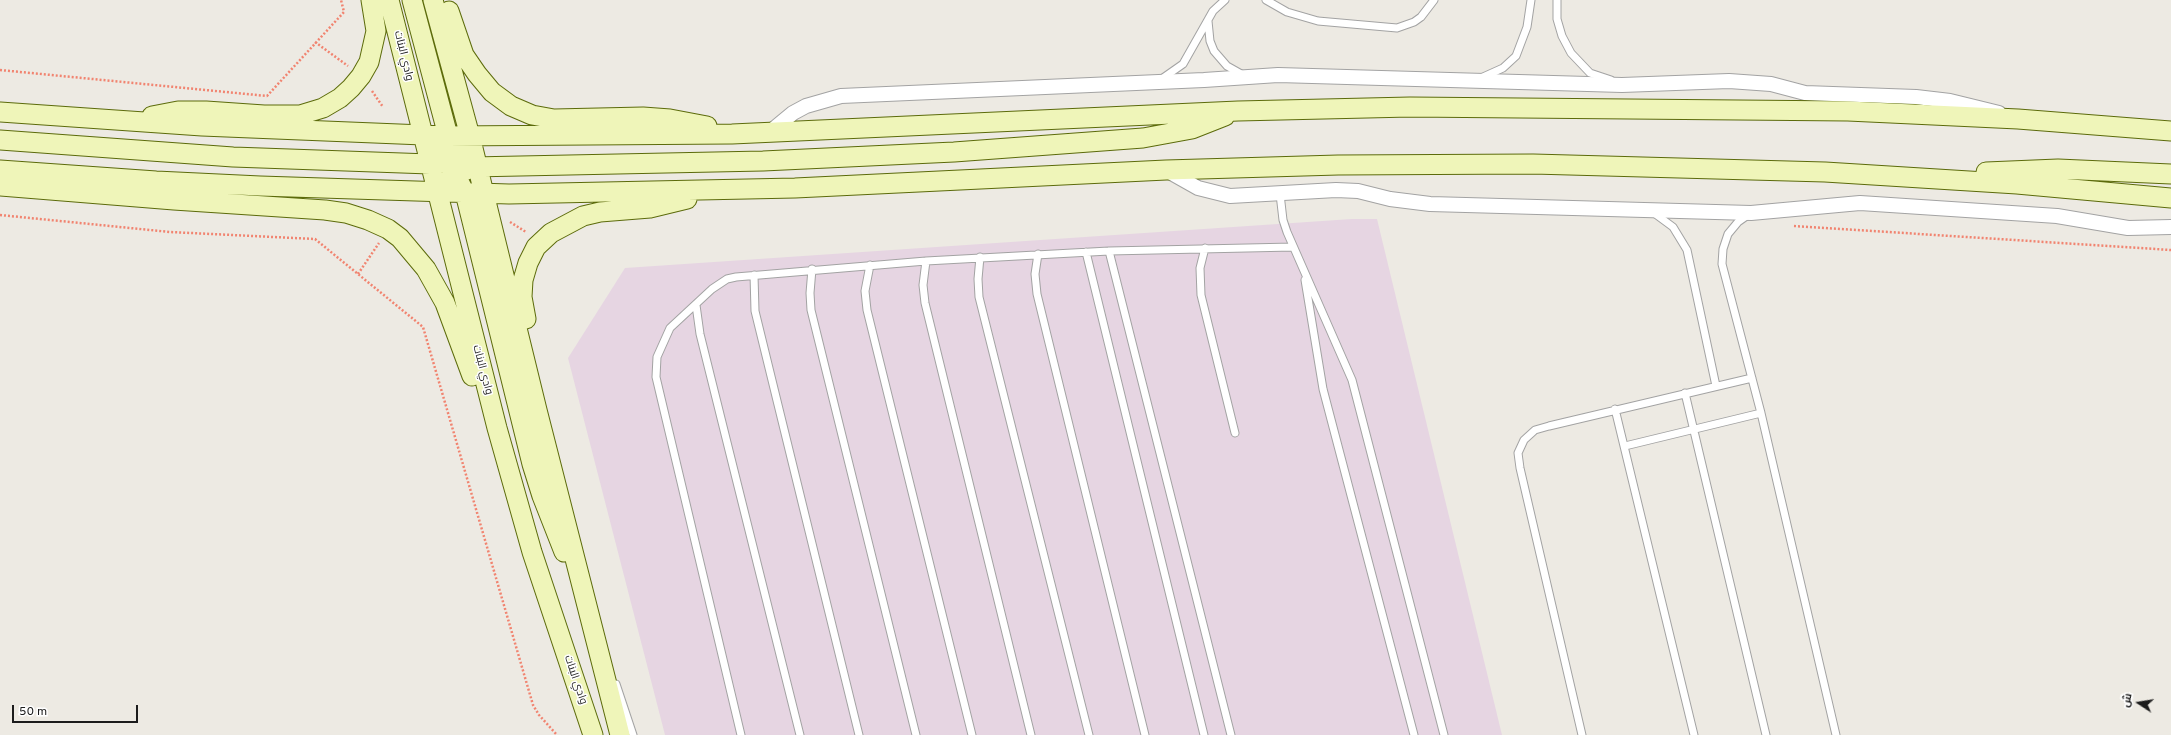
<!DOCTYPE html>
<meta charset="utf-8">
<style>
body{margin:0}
#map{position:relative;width:2171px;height:735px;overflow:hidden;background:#edeae3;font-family:Overpass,Cairo,sans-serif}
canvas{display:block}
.north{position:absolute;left:2119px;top:683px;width:40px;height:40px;-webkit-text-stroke:3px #fff;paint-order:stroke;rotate:282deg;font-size:11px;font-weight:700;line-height:16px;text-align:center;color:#1c1c1c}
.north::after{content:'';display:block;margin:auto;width:14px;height:18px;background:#1c1c1c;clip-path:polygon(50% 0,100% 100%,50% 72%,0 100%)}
.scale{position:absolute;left:12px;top:705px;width:126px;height:18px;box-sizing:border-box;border:2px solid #1c1c1c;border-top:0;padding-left:5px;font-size:12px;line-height:14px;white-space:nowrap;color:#1c1c1c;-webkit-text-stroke:3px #fff;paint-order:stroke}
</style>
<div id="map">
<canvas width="2171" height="735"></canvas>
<div class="north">ش</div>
<div class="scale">50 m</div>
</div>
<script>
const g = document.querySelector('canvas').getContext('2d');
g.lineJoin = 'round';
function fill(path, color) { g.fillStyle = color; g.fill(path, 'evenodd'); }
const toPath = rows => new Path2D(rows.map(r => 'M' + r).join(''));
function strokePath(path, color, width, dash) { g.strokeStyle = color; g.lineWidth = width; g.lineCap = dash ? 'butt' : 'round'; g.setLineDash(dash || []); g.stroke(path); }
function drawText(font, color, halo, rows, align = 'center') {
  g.font = font + ' Overpass,Cairo,sans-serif'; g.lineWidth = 3; g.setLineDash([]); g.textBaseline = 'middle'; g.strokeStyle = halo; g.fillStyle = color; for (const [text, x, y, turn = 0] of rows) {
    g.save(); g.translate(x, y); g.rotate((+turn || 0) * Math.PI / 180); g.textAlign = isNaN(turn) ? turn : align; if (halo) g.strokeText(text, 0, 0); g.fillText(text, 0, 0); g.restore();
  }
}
fill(toPath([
 [1352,219,1377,219,1502,735,665,735,568,358,625,268]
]), '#e6d5e2');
const lane = toPath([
 [1266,0,1287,12,1318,21,1397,28,1414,22,1421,17,1434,0],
 [1557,0,1557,19,1562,36,1571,53,1590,73,1611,80],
 [1208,21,1210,41,1214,51,1227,66,1243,75],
 [1483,77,1503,68,1516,56,1527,27,1531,0],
 [1163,78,1183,64,1213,11,1225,0],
 [1280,194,1283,220,1287,232,1352,380,1444,735],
 [1654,213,1673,227,1687,250,1716,386],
 [1748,215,1738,222,1728,234,1723,249,1722,264,1761,413,1836,735],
 [1205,248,1200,268,1201,295,1235,433],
 [1109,251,1231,735],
 [1086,252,1204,735],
 [1038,254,1035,274,1037,294,1145,735],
 [980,257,978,279,979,297,1089,735],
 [926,261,923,285,925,303,1031,735],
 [870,265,865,291,867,310,972,735],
 [812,269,810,293,811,310,916,735],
 [754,275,755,311,859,735],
 [1305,280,1323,389,1414,735],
 [696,305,700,334,800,735],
 [1685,393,1766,735],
 [1615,409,1694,735],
 [1625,446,1761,413],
 [616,684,633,735],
 [741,735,656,377,657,357,670,328,712,289,727,279,736,277,926,261,1109,251,1293,247],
 [1582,735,1520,468,1518,453,1524,440,1535,430,1549,426,1752,378]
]);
const street = toPath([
 [770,132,793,113,806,106,841,96,1204,80,1278,75,1622,85,1729,81,1771,84,1805,93,1916,97,1950,101,1999,113],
 [1166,170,1198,188,1230,196,1336,190,1358,191,1390,199,1430,204,1751,213,1860,203,2057,216,2128,228,2171,227]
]);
const secondary = toPath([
 [389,0,497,428,532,552,593,735],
 [412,0,451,147],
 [433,0,470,136,537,410,620,735],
 [449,11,464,55,477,74,492,92,511,106,532,115,554,119,643,117,670,119,707,126],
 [0,112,202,126,448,136,732,134,1238,111,1410,107,1848,111,2018,119,2171,131],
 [152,116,178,111,206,111,264,115,300,115,323,108,340,98,351,88,361,76,369,62,376,31,371,0],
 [423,136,448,161,465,193,532,464,542,496,564,552],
 [0,140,233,157,430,164,439,163,455,157,462,151,470,136],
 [0,170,156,181,260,186,509,194,795,188,1166,170,1338,165,1533,164,1825,172,2017,184,2171,198],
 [1986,172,2058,169,2171,174],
 [0,186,174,200,325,210,346,213,368,220,388,229,400,238,426,269,445,303,472,376],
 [437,193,449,179,472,167,763,161,954,152,1143,138,1192,129,1225,116],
 [526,319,522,297,523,280,528,263,536,247,551,233,583,216,600,212,650,208,687,199]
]);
strokePath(lane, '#a3a3a3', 9);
strokePath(street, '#a3a3a3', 16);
strokePath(secondary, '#5c6b0b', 21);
strokePath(toPath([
 [315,42,348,66],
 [0,70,267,96,344,12,341,0],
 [372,91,383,107],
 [0,215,170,232,315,239,423,327,533,705,539,715,557,735],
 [510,222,526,232],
 [1794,226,2171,250],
 [358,274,379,243]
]), '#f18470', 2.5, [2, 2]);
strokePath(lane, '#fff', 7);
strokePath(street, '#fff', 14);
strokePath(secondary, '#eff5b9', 19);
drawText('11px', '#1c1c1c', '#fff', [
 ["وادي البنات",403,56,76],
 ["وادي البنات",482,370,75],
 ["وادي البنات",575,680,71]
]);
</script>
